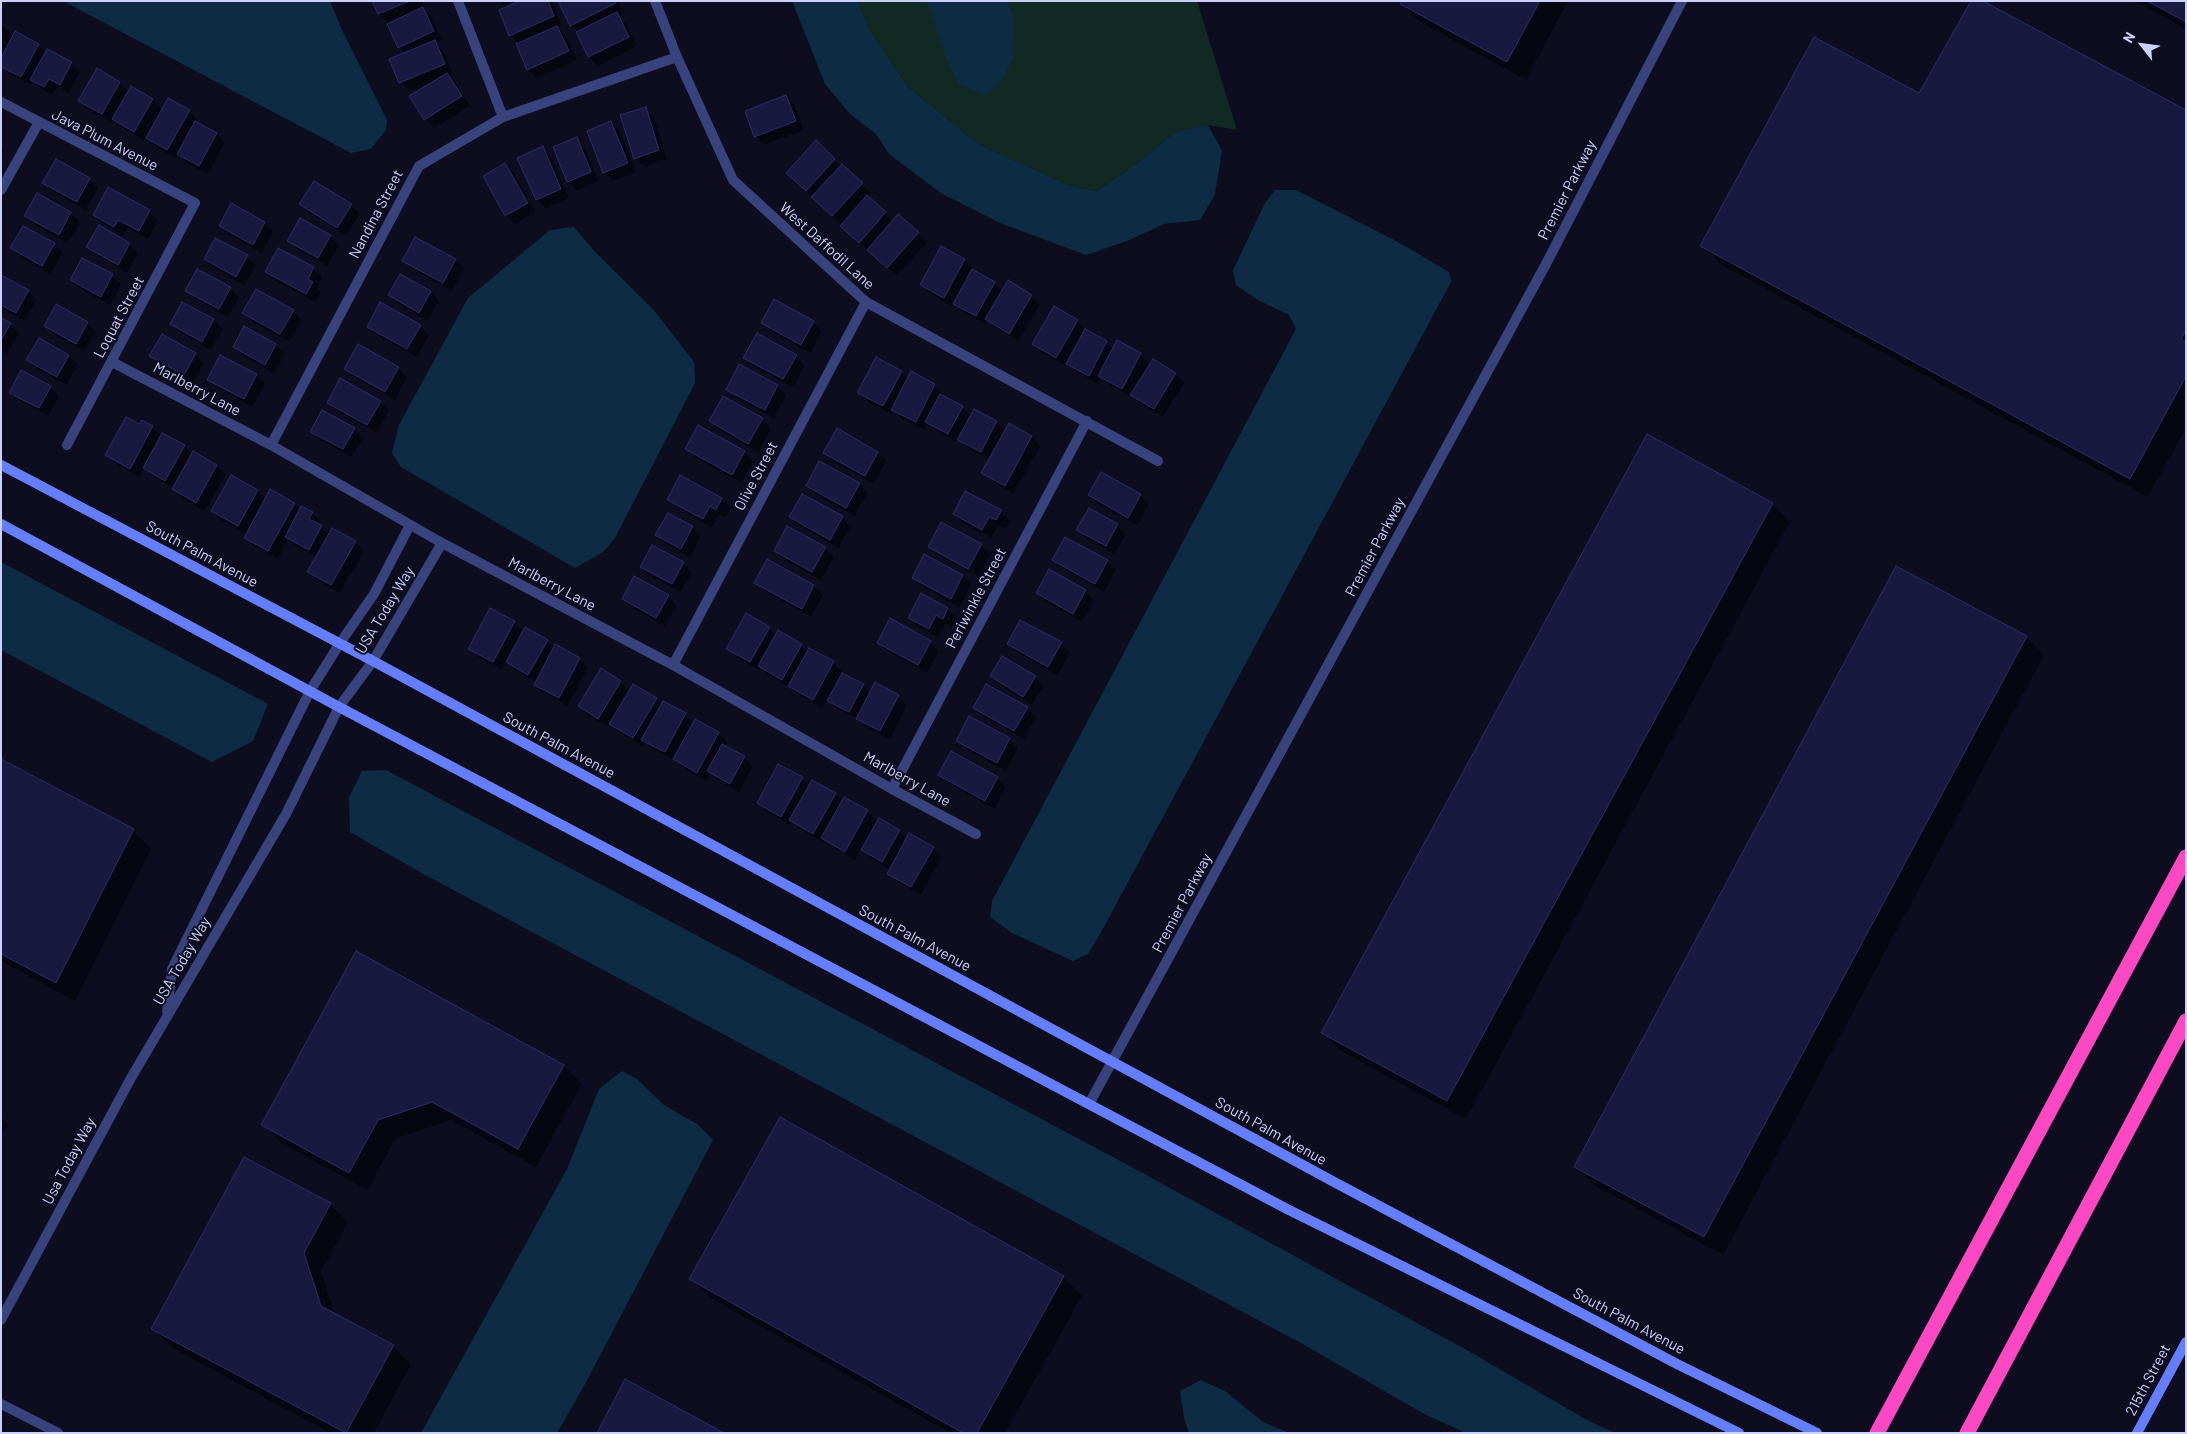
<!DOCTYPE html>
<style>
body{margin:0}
#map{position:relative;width:2187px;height:1434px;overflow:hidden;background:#0d0d1f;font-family:Barlow,sans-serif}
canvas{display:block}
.frame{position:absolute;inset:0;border:2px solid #cbd0fe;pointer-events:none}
.north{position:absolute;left:2117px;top:20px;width:50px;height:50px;-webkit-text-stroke:4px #0d0d1f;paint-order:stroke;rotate:300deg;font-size:14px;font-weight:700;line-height:20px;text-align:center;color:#cbd0fe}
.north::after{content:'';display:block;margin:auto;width:18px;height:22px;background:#cbd0fe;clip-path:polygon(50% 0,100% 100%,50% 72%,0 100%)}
</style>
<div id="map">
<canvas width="2187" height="1434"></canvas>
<div class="frame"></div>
<div class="north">N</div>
</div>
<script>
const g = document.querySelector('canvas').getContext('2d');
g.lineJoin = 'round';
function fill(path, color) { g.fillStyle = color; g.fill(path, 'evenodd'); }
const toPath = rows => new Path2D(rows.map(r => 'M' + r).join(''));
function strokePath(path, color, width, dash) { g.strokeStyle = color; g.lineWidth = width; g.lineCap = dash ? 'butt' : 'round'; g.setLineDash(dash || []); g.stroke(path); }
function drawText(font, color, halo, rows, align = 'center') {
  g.font = font + ' Barlow,sans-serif'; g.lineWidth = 4; g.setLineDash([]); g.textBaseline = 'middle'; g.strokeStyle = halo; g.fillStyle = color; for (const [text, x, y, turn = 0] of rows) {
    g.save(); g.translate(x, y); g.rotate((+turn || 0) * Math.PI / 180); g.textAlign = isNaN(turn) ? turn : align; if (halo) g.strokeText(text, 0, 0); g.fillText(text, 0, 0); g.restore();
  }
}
fill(toPath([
 [858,1,1197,1,1237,130,1208,125,1175,132,1140,161,1097,191,1068,185,979,144,908,87,869,29]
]), '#102923');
fill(toPath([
 [63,1,330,1,342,30,387,120,386,130,371,149,351,153],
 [792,1,858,1,869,29,908,87,979,144,1068,185,1097,191,1140,161,1175,132,1208,125,1222,151,1215,194,1200,220,1164,224,1127,241,1086,255,1000,223,941,193,889,154,876,134,850,114,825,84],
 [927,1,1007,1,1014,18,1013,59,998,86,984,95,959,84,946,58],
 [1275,190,1296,190,1398,242,1449,272,1451,282,1099,936,1088,954,1073,961,1012,933,990,917,992,901,1296,329,1289,315,1258,300,1236,285,1233,270,1265,203],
 [574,227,595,252,653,309,694,362,695,383,615,538,603,552,575,568,401,467,392,453,399,425,468,298,550,230],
 [1,562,268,704,253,741,212,762,1,650],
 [386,770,1126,1164,1472,1353,1585,1419,1615,1433,1466,1433,1426,1415,1301,1343,418,871,350,832,349,797,362,771],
 [622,1071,637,1079,664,1105,697,1124,713,1140,585,1384,557,1433,421,1433,567,1169,599,1089],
 [1201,1380,1225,1391,1263,1422,1289,1433,1189,1433,1184,1418,1180,1391]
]), '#0d2c43');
fill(toPath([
 [374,1,422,1,425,8,423,8,432,17,442,40,436,43,443,50,453,73,448,75,456,83,470,106,434,128,425,119,432,84,409,91,401,82,391,59,405,53,399,47,389,24,379,14],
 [499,1,552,1,562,25,557,27,566,36,577,60,537,78,528,69,519,44,510,35,506,8],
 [559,1,618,1,624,12,618,15,626,23,637,46,598,66,589,57,579,33,571,25],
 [1403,1,1568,1,1526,80,1420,22,1402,4],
 [2134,1,2186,1,2186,29],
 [1,25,14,36,38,45,47,53,71,63,80,72,69,93,58,86,53,95,41,89,33,81,31,85,8,73,1,67],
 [119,83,129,92,152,100,163,110,189,111,198,120,196,123,216,134,225,142,208,174,187,163,179,154,176,158,156,147,148,138,152,130,150,128,144,140,123,128,113,118,111,122,89,110,80,101],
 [1920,95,2186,112,2186,428,2148,497,1720,264,1702,246],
 [786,96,795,105,804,130,764,145,756,136],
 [645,108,654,117,667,159,644,167,635,158],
 [611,122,620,131,636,172,613,181,604,172],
 [576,139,585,148,599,181,577,190,568,181],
 [1,148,4,151,1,157],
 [542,148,551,157,569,198,546,208,537,200,519,159],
 [834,159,871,193,867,197,893,221,918,233,927,242,897,276,850,234,796,181],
 [505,164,514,173,536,212,515,224,506,215],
 [89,179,98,188,86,210,53,192,44,183],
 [108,189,149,211,158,220,148,239,127,228,123,235,103,224,94,215],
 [38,195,71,213,80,222,68,243,35,225,26,216],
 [301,204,351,205,360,214,346,235,310,213],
 [264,223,273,232,262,253,229,235,220,226],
 [330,236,339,245,328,266,298,250,289,241],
 [54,244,63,253,51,274,20,257,12,248],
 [129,244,138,253,127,273,97,255,88,247],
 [278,249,313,268,322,277,317,288,321,292,316,302,275,281,266,272],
 [247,256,256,265,245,285,214,268,205,259],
 [455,260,464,268,452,291,412,269,404,261],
 [964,260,973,268,972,271,994,283,1002,291,1032,296,1040,305,1018,341,995,327,988,320,985,324,964,313,954,304,953,306,930,294,921,285],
 [112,275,121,284,110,305,80,289,71,280],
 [401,275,431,292,439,301,428,321,398,304,389,295],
 [1,276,28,291,37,300,25,321,1,308],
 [230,288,239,297,228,317,196,299,187,290],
 [183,303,214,320,223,329,211,350,180,332,171,324],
 [57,306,87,323,96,332,85,352,54,335,46,326],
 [293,311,302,320,289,342,252,322,244,313],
 [1,319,10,324,19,333,7,355,1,352],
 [1077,321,1086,329,1085,331,1106,342,1113,349,1140,354,1150,365,1175,374,1184,383,1163,417,1141,404,1132,395,1131,397,1108,384,1101,377,1098,384,1077,373,1067,363,1065,366,1042,353,1034,344],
 [813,322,822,331,810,353,772,332,763,323],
 [420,326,429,335,417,357,377,335,368,327],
 [245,328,276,345,285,354,274,373,243,356,234,347],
 [39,340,69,356,78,365,66,385,37,369,28,360],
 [195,354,204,363,193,383,160,365,151,356],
 [796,356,805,365,793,387,754,366,745,357],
 [398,368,407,377,395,400,355,377,346,369],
 [901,372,908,379,934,385,943,394,942,397,962,407,971,416,974,410,997,422,1006,431,1032,437,1040,446,1014,494,992,481,983,473,990,460,968,448,958,439,957,442,936,431,928,423,925,430,902,419,894,411,892,414,868,402,859,393],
 [256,375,265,384,253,407,217,388,208,379],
 [777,386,786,395,774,418,736,398,728,389],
 [50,387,59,396,49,416,20,401,11,392],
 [328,402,380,402,389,410,377,433,337,411],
 [762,419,771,428,758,452,719,430,710,421],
 [152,427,162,437,184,446,192,454,193,452,217,466,226,474,205,511,182,498,174,488,153,477,144,468,139,477,116,464,107,455],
 [354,429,363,438,352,457,320,440,311,431],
 [687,449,744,452,753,461,741,483,696,458],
 [825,453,878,453,886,461,874,484,834,462],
 [1102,473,1140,495,1149,504,1137,526,1098,504,1089,495],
 [232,477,258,491,266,499,294,504,300,510,302,508,312,513,321,522,319,526,329,535,355,542,364,551,340,593,318,581,309,572,317,557,295,546,288,539,278,559,254,546,245,538,247,534,221,520,212,511],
 [681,477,722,499,731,508,725,517,719,514,712,527,678,508,669,499],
 [859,484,868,492,855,516,816,495,807,486],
 [1772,504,1790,522,1466,1119,1341,1051,1323,1033],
 [1089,510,1117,525,1126,534,1115,554,1087,539,1078,530],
 [1001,511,1010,520,1006,528,999,525,991,538,963,523,954,514],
 [669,514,692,527,701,536,690,557,666,544,657,535],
 [790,517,842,517,851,526,839,548,799,526],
 [981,545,990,554,978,577,938,555,929,546],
 [938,551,974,571,973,573,938,554],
 [825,548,834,557,821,580,784,560,775,551],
 [925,556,963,576,971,585,960,607,922,587,913,578],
 [1054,560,1107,561,1116,570,1104,592,1063,569],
 [768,561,814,586,823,595,811,617,765,591,756,582],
 [683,563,692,572,681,592,650,576,641,567],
 [1085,591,1094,600,1082,622,1046,602,1037,593],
 [922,595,948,609,957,618,952,627,946,623,938,637,918,627,909,618],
 [668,596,677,605,665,626,632,608,623,599],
 [514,622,524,632,547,641,555,648,556,646,580,659,588,668,568,706,544,693,535,685,537,682,516,671,507,661,502,670,479,658,470,649],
 [769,628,776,635,801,645,808,652,810,649,833,662,842,671,841,674,863,686,870,693,898,696,907,705,890,739,866,727,858,719,837,709,827,699,822,708,799,695,791,688,768,675,761,667,759,670,737,657,728,648],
 [2026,637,2044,655,1723,1255,1594,1185,1576,1167],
 [878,642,930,642,939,651,927,673,887,651],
 [1061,643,1070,652,1058,675,1018,653,1009,644],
 [601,670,620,682,630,691,656,699,662,705,685,714,694,723,695,721,719,733,727,742,725,747,744,757,753,766,739,792,718,780,711,773,706,781,684,768,674,759,674,760,652,749,645,741,642,746,619,732,610,723,607,726,588,715,579,706],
 [991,676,1035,677,1044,686,1032,705,1000,685],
 [975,708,1027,708,1036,717,1024,739,984,717],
 [1009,739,1018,748,1006,771,966,749,957,740],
 [1,761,133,830,151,849,75,1001,1,961],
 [939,775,997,778,1006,787,994,809,948,783],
 [802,779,810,786,835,794,843,802,844,799,867,811,878,822,899,831,907,839,933,848,942,857,921,895,897,882,889,873,891,870,871,859,861,848,855,860,832,847,824,839,823,842,800,829,792,821,790,825,767,812,758,803],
 [357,953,564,1066,582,1084,536,1167,451,1120,396,1138,367,1190,281,1143,263,1124],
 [1,1117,8,1124,1,1136],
 [780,1119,1063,1277,1082,1296,1005,1433,950,1433,709,1297,691,1279],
 [330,1204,348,1222,321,1272,335,1315,393,1346,411,1364,374,1433,330,1433,171,1347,153,1329]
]), '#0007');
const building = toPath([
 [372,1,410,1,378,14,372,1],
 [519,1,548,1,554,16,509,36,499,10,519,1],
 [558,1,615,1,616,3,570,26,558,1],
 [1402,1,1540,1,1507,62,1400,4,1402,1],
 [1971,1,1983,1,2186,110,2186,330,2181,339,2186,342,2186,376,2130,479,1700,246,1814,37,1919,93,1971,1],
 [2147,1,2186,1,2186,22,2147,1],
 [423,7,434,31,398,48,387,24,423,7],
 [617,12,629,37,588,57,576,32,617,12],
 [557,26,569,51,527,70,516,44,557,26],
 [15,31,39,44,21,77,1,67,1,58,15,31],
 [435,40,445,64,399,83,389,59,435,40],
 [47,49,72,62,60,85,49,79,44,87,30,80,47,49],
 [97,68,120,82,102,114,78,101,97,68],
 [447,73,462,96,424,120,409,96,447,73],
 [131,86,153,99,134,132,112,119,131,86],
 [786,95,796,121,754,137,745,111,786,95],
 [168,98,190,110,167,150,146,138,168,98],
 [646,107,659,150,634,159,620,115,646,107],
 [195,121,217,133,199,166,177,154,195,121],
 [611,121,628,163,603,173,587,131,611,121],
 [577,137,591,172,567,182,553,147,577,137],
 [816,140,835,159,806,191,786,173,816,140],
 [543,146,561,189,536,200,517,158,543,146],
 [56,159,90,178,77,202,42,183,56,159],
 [505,163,528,203,505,216,483,176,505,163],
 [842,164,863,183,832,216,811,197,842,164],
 [314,181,352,204,337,228,299,204,314,181],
 [108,187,150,210,139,231,118,220,114,227,93,215,108,187],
 [37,193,71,212,59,235,24,216,37,193],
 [867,195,886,212,859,243,840,226,867,195],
 [231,203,265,222,253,245,219,226,231,203],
 [898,214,919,232,887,268,867,250,898,214],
 [300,218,331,235,318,258,287,241,300,218],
 [99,225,130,243,118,265,86,247,99,225],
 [23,226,55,243,42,266,10,248,23,226],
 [415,237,456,259,443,283,402,261,415,237],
 [215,238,248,255,236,277,204,259,215,238],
 [941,246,965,259,944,298,920,285,941,246],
 [278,248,314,267,308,279,313,282,306,294,265,272,278,248],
 [82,258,113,274,101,297,70,280,82,258],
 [197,269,231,287,219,309,185,291,197,269],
 [972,269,995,282,976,316,953,304,972,269],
 [400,274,431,291,419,313,388,295,400,274],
 [1,275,29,290,16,313,1,305,1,275],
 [1008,280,1032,295,1009,334,985,319,1008,280],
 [256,289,294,310,280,334,242,313,256,289],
 [774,299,814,321,801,345,761,323,774,299],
 [182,302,214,319,202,342,170,324,182,302],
 [380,302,421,325,407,349,367,327,380,302],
 [56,304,88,322,76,344,44,326,56,304],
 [1054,306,1078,320,1056,358,1032,344,1054,306],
 [1,318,11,323,1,340,1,318],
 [244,326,276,344,265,365,233,347,244,326],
 [1085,329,1107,341,1089,376,1066,364,1085,329],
 [757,333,797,355,783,379,743,358,757,333],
 [162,334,196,353,184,375,149,356,162,334],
 [39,338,69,355,57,377,26,360,39,338],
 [1117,340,1141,353,1122,389,1098,376,1117,340],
 [358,344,399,367,385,392,344,369,358,344],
 [220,355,257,374,244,399,207,380,220,355],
 [876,357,902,371,883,406,857,393,876,357],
 [1153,359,1176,373,1154,409,1130,395,1153,359],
 [739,364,778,385,765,410,726,390,739,364],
 [21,370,51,386,39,408,9,393,21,370],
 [911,371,935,384,916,422,891,410,911,371],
 [340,378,381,401,367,425,327,403,340,378],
 [940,394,963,406,948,434,925,422,940,394],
 [723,396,763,418,748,444,709,421,723,396],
 [974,409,997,421,981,452,957,440,974,409],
 [322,410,355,428,343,449,310,432,322,410],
 [126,417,139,424,142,420,153,426,130,469,105,455,126,417],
 [1009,423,1032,436,1005,486,981,473,1009,423],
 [698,425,745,451,732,475,685,449,698,425],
 [837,428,878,452,865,476,823,453,837,428],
 [162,433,185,445,165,481,143,468,162,433],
 [1647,434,1773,503,1447,1101,1321,1033,1647,434],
 [193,451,217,465,196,503,172,489,193,451],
 [819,461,860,483,846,508,806,486,819,461],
 [1101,472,1141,494,1128,518,1088,495,1101,472],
 [231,475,258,490,238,526,211,511,231,475],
 [680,475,722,498,716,510,710,506,703,519,667,500,680,475],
 [270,489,295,503,268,551,244,538,270,489],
 [965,491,1002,510,996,520,989,517,982,530,953,514,965,491],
 [802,494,843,516,830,540,789,517,802,494],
 [301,506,313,512,309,519,322,525,309,550,285,537,301,506],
 [1089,508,1118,524,1106,546,1076,530,1089,508],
 [668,513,693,526,681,549,655,535,668,513],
 [941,522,982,544,968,569,928,547,941,522],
 [787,526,826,547,812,572,774,551,787,526],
 [332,528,356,541,331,585,307,572,332,528],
 [1065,537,1108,560,1095,584,1052,560,1065,537],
 [652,545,684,562,672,584,640,567,652,545],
 [924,554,963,575,951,599,912,578,924,554],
 [767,559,814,585,802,609,754,583,767,559],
 [1896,566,2027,636,1704,1237,1574,1167,1896,566],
 [1049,569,1086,590,1073,614,1036,593,1049,569],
 [634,576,669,595,656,618,622,599,634,576],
 [921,593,948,608,943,619,936,615,929,629,908,618,921,593],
 [490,608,515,621,493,662,468,649,490,608],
 [746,613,770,627,750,662,726,649,746,613],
 [890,618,931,641,918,665,877,643,890,618],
 [1020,620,1062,642,1048,667,1007,644,1020,620],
 [525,627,548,640,528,675,506,662,525,627],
 [778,630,802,644,782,680,758,666,778,630],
 [555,644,580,658,559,698,534,685,555,644],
 [809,648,834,661,813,700,788,686,809,648],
 [1002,656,1036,676,1023,697,990,676,1002,656],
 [601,668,621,681,598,719,578,706,601,668],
 [842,673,864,684,849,712,827,701,842,673],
 [875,682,899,695,880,731,856,719,875,682],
 [633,684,657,698,633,738,609,724,633,684],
 [986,684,1028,707,1014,731,973,708,986,684],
 [663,701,686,713,665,752,641,740,663,701],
 [969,716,1010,738,997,763,956,741,969,716],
 [695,719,719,732,697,773,673,759,695,719],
 [722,744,745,756,730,784,707,771,722,744],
 [951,751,998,777,985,801,938,775,951,751],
 [1,759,134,829,56,983,1,954,1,759],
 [778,764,803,777,781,817,757,803,778,764],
 [812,780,836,793,813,834,789,820,812,780],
 [844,797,868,810,845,852,821,838,844,797],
 [879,818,900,830,882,862,861,850,879,818],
 [909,833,934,847,911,887,887,874,909,833],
 [356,951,564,1065,518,1149,432,1102,378,1120,349,1173,261,1125,356,951],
 [780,1117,1064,1276,977,1433,963,1433,689,1279,780,1117],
 [244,1157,331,1203,304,1253,321,1306,394,1345,346,1433,151,1329,244,1157],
 [625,1379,724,1433,597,1433,625,1379]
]);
fill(building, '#191940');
strokePath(building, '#2b2b6b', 1);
strokePath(toPath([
 [458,1,503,117],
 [655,1,677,57,733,180,866,302,1158,461],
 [1,102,195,203,67,445],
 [1,190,39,122],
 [112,362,271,445,442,543,673,665,892,789,976,834],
 [271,445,419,166,503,117,677,57],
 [673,665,866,302],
 [892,789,1087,421],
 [167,1012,172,969,310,691,340,643,374,594,410,525],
 [1089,1104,1546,264,1682,1],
 [1,1320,131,1078,286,814,339,707,373,661,442,543],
 [1,1404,58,1433]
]), '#38437d', 10);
strokePath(toPath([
 [1,465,373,661,1336,1183,1677,1364,1817,1433],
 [1,524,339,707,1287,1209,1739,1433],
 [2137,1433,2186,1342]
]), '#647efd', 10);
strokePath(toPath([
 [1877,1433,2186,857],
 [1967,1433,2186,1021]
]), '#fc48c2', 15);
drawText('15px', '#cbd0fe', '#0d0d1f', [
 ["Java Plum Avenue",105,140,27],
 ["Premier Parkway",1567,190,-63],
 ["Nandina Street",376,214,-62],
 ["West Daffodil Lane",827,246,42],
 ["Loquat Street",119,317,-62],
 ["Marlberry Lane",197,389,28],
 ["Olive Street",756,476,-62],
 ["Premier Parkway",1375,547,-62],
 ["South Palm Avenue",202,554,28],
 ["Marlberry Lane",552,584,28],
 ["Periwinkle Street",976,598,-62],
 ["USA Today Way",385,610,-59],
 ["South Palm Avenue",559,745,28],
 ["Marlberry Lane",907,779,29],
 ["Premier Parkway",1182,903,-62],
 ["South Palm Avenue",915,938,28],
 ["USA Today Way",182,961,-60],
 ["South Palm Avenue",1271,1131,29],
 ["Usa Today Way",69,1161,-62],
 ["South Palm Avenue",1629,1321,28],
 ["215th Street",2148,1380,-62]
]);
</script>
